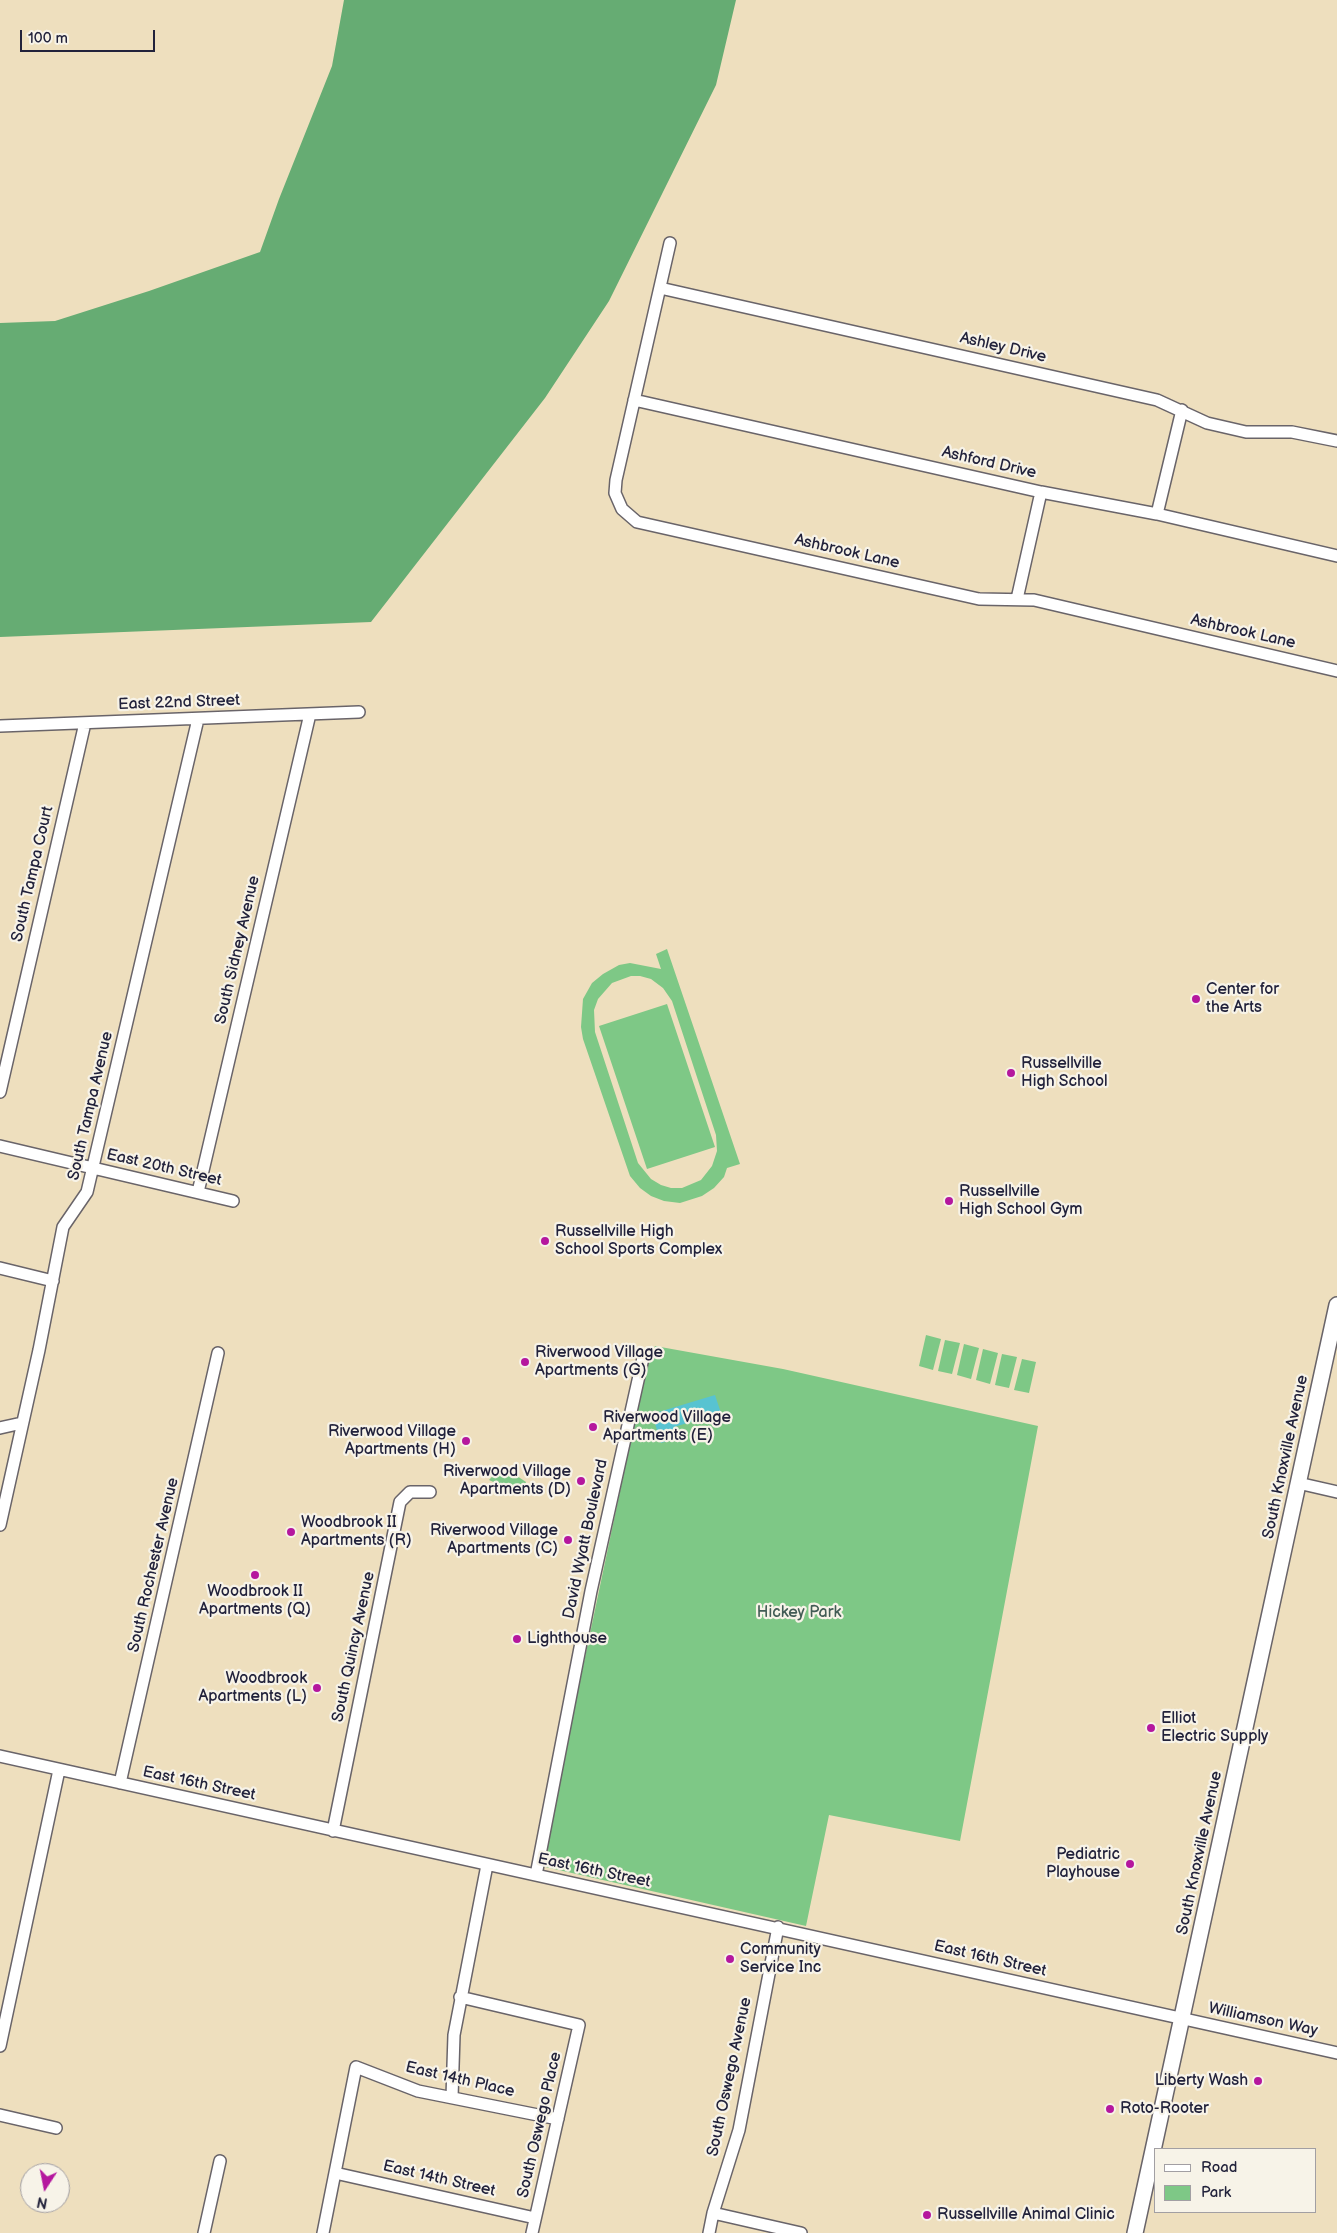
<!DOCTYPE html>
<style>
body{margin:0}
#map{position:relative;width:1337px;height:2233px;overflow:hidden;background:#eedfbe;font-family:"Balsamiq Sans",sans-serif}
canvas{display:block}
.legend{position:absolute;left:1154px;top:2148px;width:162px;height:65px;box-sizing:border-box;background:#f7f3e8;border:1px solid #a29fa3;margin:0;padding:6px 9px;list-style:none;font-size:15px;color:#22223b}
.legend li{display:flex;align-items:center;gap:10px;height:25px}
.legend b{width:25px;border:1px solid #a29fa3}
.north{position:absolute;left:20px;top:2163px;width:50px;height:50px;box-sizing:border-box;background:#f7f3e8;border:1px solid #a29fa3;border-radius:50%;rotate:191deg;font-size:14px;font-weight:700;line-height:20px;text-align:center;color:#22223b}
.north::after{content:'';display:block;margin:auto;width:18px;height:22px;background:#b5179e;clip-path:polygon(50% 0,100% 100%,50% 72%,0 100%)}
.scale{position:absolute;left:20px;top:30px;width:135px;height:22px;box-sizing:border-box;border:2px solid #22223b;border-top:0;padding-left:6px;font-size:15px;line-height:18px;white-space:nowrap;color:#22223b;-webkit-text-stroke:4px #f7f3e8;paint-order:stroke}
</style>
<div id="map">
<canvas width="1337" height="2233"></canvas>
<ul class="legend">
<li><b style="height:6px;background:#fff"></b>Road</li>
<li><b style="height:14px;background:#7ec886"></b>Park</li>
</ul>
<div class="north">N</div>
<div class="scale">100 m</div>
</div>
<script>
const g = document.querySelector('canvas').getContext('2d');
g.lineJoin = 'round';
function fill(path, color) { g.fillStyle = color; g.fill(path, 'evenodd'); }
const toPath = rows => new Path2D(rows.map(r => 'M' + r).join(''));
function strokePath(path, color, width, dash) { g.strokeStyle = color; g.lineWidth = width; g.lineCap = dash ? 'butt' : 'round'; g.setLineDash(dash || []); g.stroke(path); }
function drawText(font, color, halo, rows, align = 'center') {
  g.font = font + ' "Balsamiq Sans",sans-serif'; g.lineWidth = 4.5; g.setLineDash([]); g.textBaseline = 'middle'; g.strokeStyle = halo; g.fillStyle = color; for (const [text, x, y, turn = 0] of rows) {
    g.save(); g.translate(x, y); g.rotate((+turn || 0) * Math.PI / 180); g.textAlign = isNaN(turn) ? turn : align; if (halo) g.strokeText(text, 0, 0); g.fillText(text, 0, 0); g.restore();
  }
}
fill(toPath([
 [667,949,740,1164,727,1168,724,1177,714,1188,702,1196,680,1203,664,1201,651,1196,640,1188,630,1176,583,1039,581,1027,583,999,592,983,603,974,619,965,630,963,661,969,656,954],
 [631,976,640,976,651,979,663,988,672,1001,716,1135,717,1151,712,1166,701,1180,682,1188,671,1188,661,1185,651,1179,638,1163,595,1032,594,1010,598,999,612,983],
 [667,1004,715,1147,647,1169,599,1026],
 [926,1335,941,1339,933,1370,919,1366],
 [945,1340,960,1343,952,1374,938,1371],
 [964,1344,979,1348,971,1379,957,1375],
 [655,1346,783,1369,1038,1426,960,1841,829,1815,806,1926,541,1866,647,1363],
 [983,1349,998,1353,990,1384,976,1380],
 [1002,1354,1017,1357,1009,1388,995,1385],
 [1022,1359,1036,1362,1029,1393,1014,1390],
 [502,1466,526,1482,522,1495,489,1480]
]), '#7ec886');
fill(toPath([
 [344,0,736,0,716,85,609,301,545,398,371,622,0,637,0,323,55,321,149,291,260,252,279,199,332,66]
]), '#66ac73');
fill(toPath([
 [715,1395,721,1413,674,1427,677,1438,661,1443,652,1414]
]), '#58c3d1');
const minor = toPath([
 [670,243,616,480,615,493,622,509,637,522,979,599,1034,600,1337,671],
 [660,288,1157,400,1207,423,1246,432,1292,432,1337,441],
 [634,400,1041,492,1157,514,1337,556],
 [1157,514,1182,410],
 [1017,599,1041,492],
 [0,726,359,712],
 [0,1092,85,723],
 [0,1146,233,1201],
 [198,1192,310,714],
 [0,1268,53,1281],
 [0,1428,22,1423],
 [1298,1483,1337,1492],
 [0,1525,39,1350,63,1227,87,1192,198,719],
 [0,1756,1337,2053],
 [120,1783,218,1353],
 [333,1831,400,1502,410,1492,430,1492],
 [536,1875,591,1591,643,1358],
 [460,1997,579,2025,532,2233],
 [0,2046,59,1770],
 [452,2097,454,2035,487,1865],
 [0,2115,56,2128],
 [335,2173,535,2218],
 [713,2213,801,2233],
 [204,2233,220,2161],
 [323,2233,356,2067,418,2091,558,2119],
 [709,2233,713,2213,739,2130,778,1927]
]);
const major = toPath([
 [1135,2233,1337,1305]
]);
strokePath(minor, '#696469', 14);
strokePath(major, '#696469', 18);
strokePath(minor, '#fff', 11);
strokePath(major, '#fff', 15);
for (const [x, y, r, color] of [
 [1196,999,5,"#b5179e"],
 [1011,1073,5,"#b5179e"],
 [949,1201,5,"#b5179e"],
 [545,1241,5,"#b5179e"],
 [525,1362,5,"#b5179e"],
 [593,1427,5,"#b5179e"],
 [466,1441,5,"#b5179e"],
 [581,1481,5,"#b5179e"],
 [291,1532,5,"#b5179e"],
 [568,1540,5,"#b5179e"],
 [255,1575,5,"#b5179e"],
 [517,1639,5,"#b5179e"],
 [317,1688,5,"#b5179e"],
 [1151,1728,5,"#b5179e"],
 [1130,1864,5,"#b5179e"],
 [730,1959,5,"#b5179e"],
 [1258,2081,5,"#b5179e"],
 [1110,2109,5,"#b5179e"],
 [927,2215,5,"#b5179e"]
]) { const dot = new Path2D(); dot.arc(x, y, r, 0, 2 * Math.PI); g.fillStyle = color; g.fill(dot); strokePath(dot, '#f7f3e8', 2); }
drawText('16px', '#22223b', '#f7f3e8', [
 ["Ashley Drive",1003,348,13],
 ["Ashford Drive",989,463,13],
 ["Ashbrook Lane",847,552,13],
 ["Ashbrook Lane",1243,632,13],
 ["East 22nd Street",179,703,-2],
 ["South Tampa Court",33,874,-77],
 ["South Sidney Avenue",238,950,-77],
 ["South Tampa Avenue",91,1106,-77],
 ["East 20th Street",164,1168,13],
 ["South Knoxville Avenue",1286,1457,-78],
 ["David Wyatt Boulevard",586,1539,-78],
 ["South Rochester Avenue",154,1565,-77],
 ["South Quincy Avenue",354,1647,-78],
 ["East 16th Street",199,1784,12],
 ["South Knoxville Avenue",1200,1853,-78],
 ["East 16th Street",594,1871,12],
 ["East 16th Street",990,1959,13],
 ["Williamson Way",1263,2020,12],
 ["South Oswego Avenue",730,2077,-78],
 ["East 14th Place",460,2080,13],
 ["South Oswego Place",540,2125,-77],
 ["East 14th Street",439,2179,13]
]);
drawText('16px', '#22223b', '#f7f3e8', [
 ["Center for",1206,990],
 ["the Arts",1206,1008],
 ["Russellville",1021,1064],
 ["High School",1021,1082],
 ["Russellville",959,1192],
 ["High School Gym",959,1210],
 ["Russellville High",555,1232],
 ["School Sports Complex",555,1250],
 ["Riverwood Village",535,1353],
 ["Apartments (G)",535,1371],
 ["Riverwood Village",603,1418],
 ["Apartments (E)",603,1436],
 ["Riverwood Village",456,1432,"right"],
 ["Apartments (H)",456,1450,"right"],
 ["Riverwood Village",571,1472,"right"],
 ["Apartments (D)",571,1490,"right"],
 ["Woodbrook II",301,1523],
 ["Apartments (R)",301,1541],
 ["Riverwood Village",558,1531,"right"],
 ["Apartments (C)",558,1549,"right"],
 ["Woodbrook II",255,1592,"center"],
 ["Apartments (Q)",255,1610,"center"],
 ["Lighthouse",527,1639],
 ["Woodbrook",307,1679,"right"],
 ["Apartments (L)",307,1697,"right"],
 ["Elliot",1161,1719],
 ["Electric Supply",1161,1737],
 ["Pediatric",1120,1855,"right"],
 ["Playhouse",1120,1873,"right"],
 ["Community",740,1950],
 ["Service Inc",740,1968],
 ["Liberty Wash",1248,2081,"right"],
 ["Roto-Rooter",1120,2109],
 ["Russellville Animal Clinic",937,2215]
], 'left');
drawText('16px', '#425c55', '#f7f3e8', [
 ["Hickey Park",799,1613]
]);
</script>
